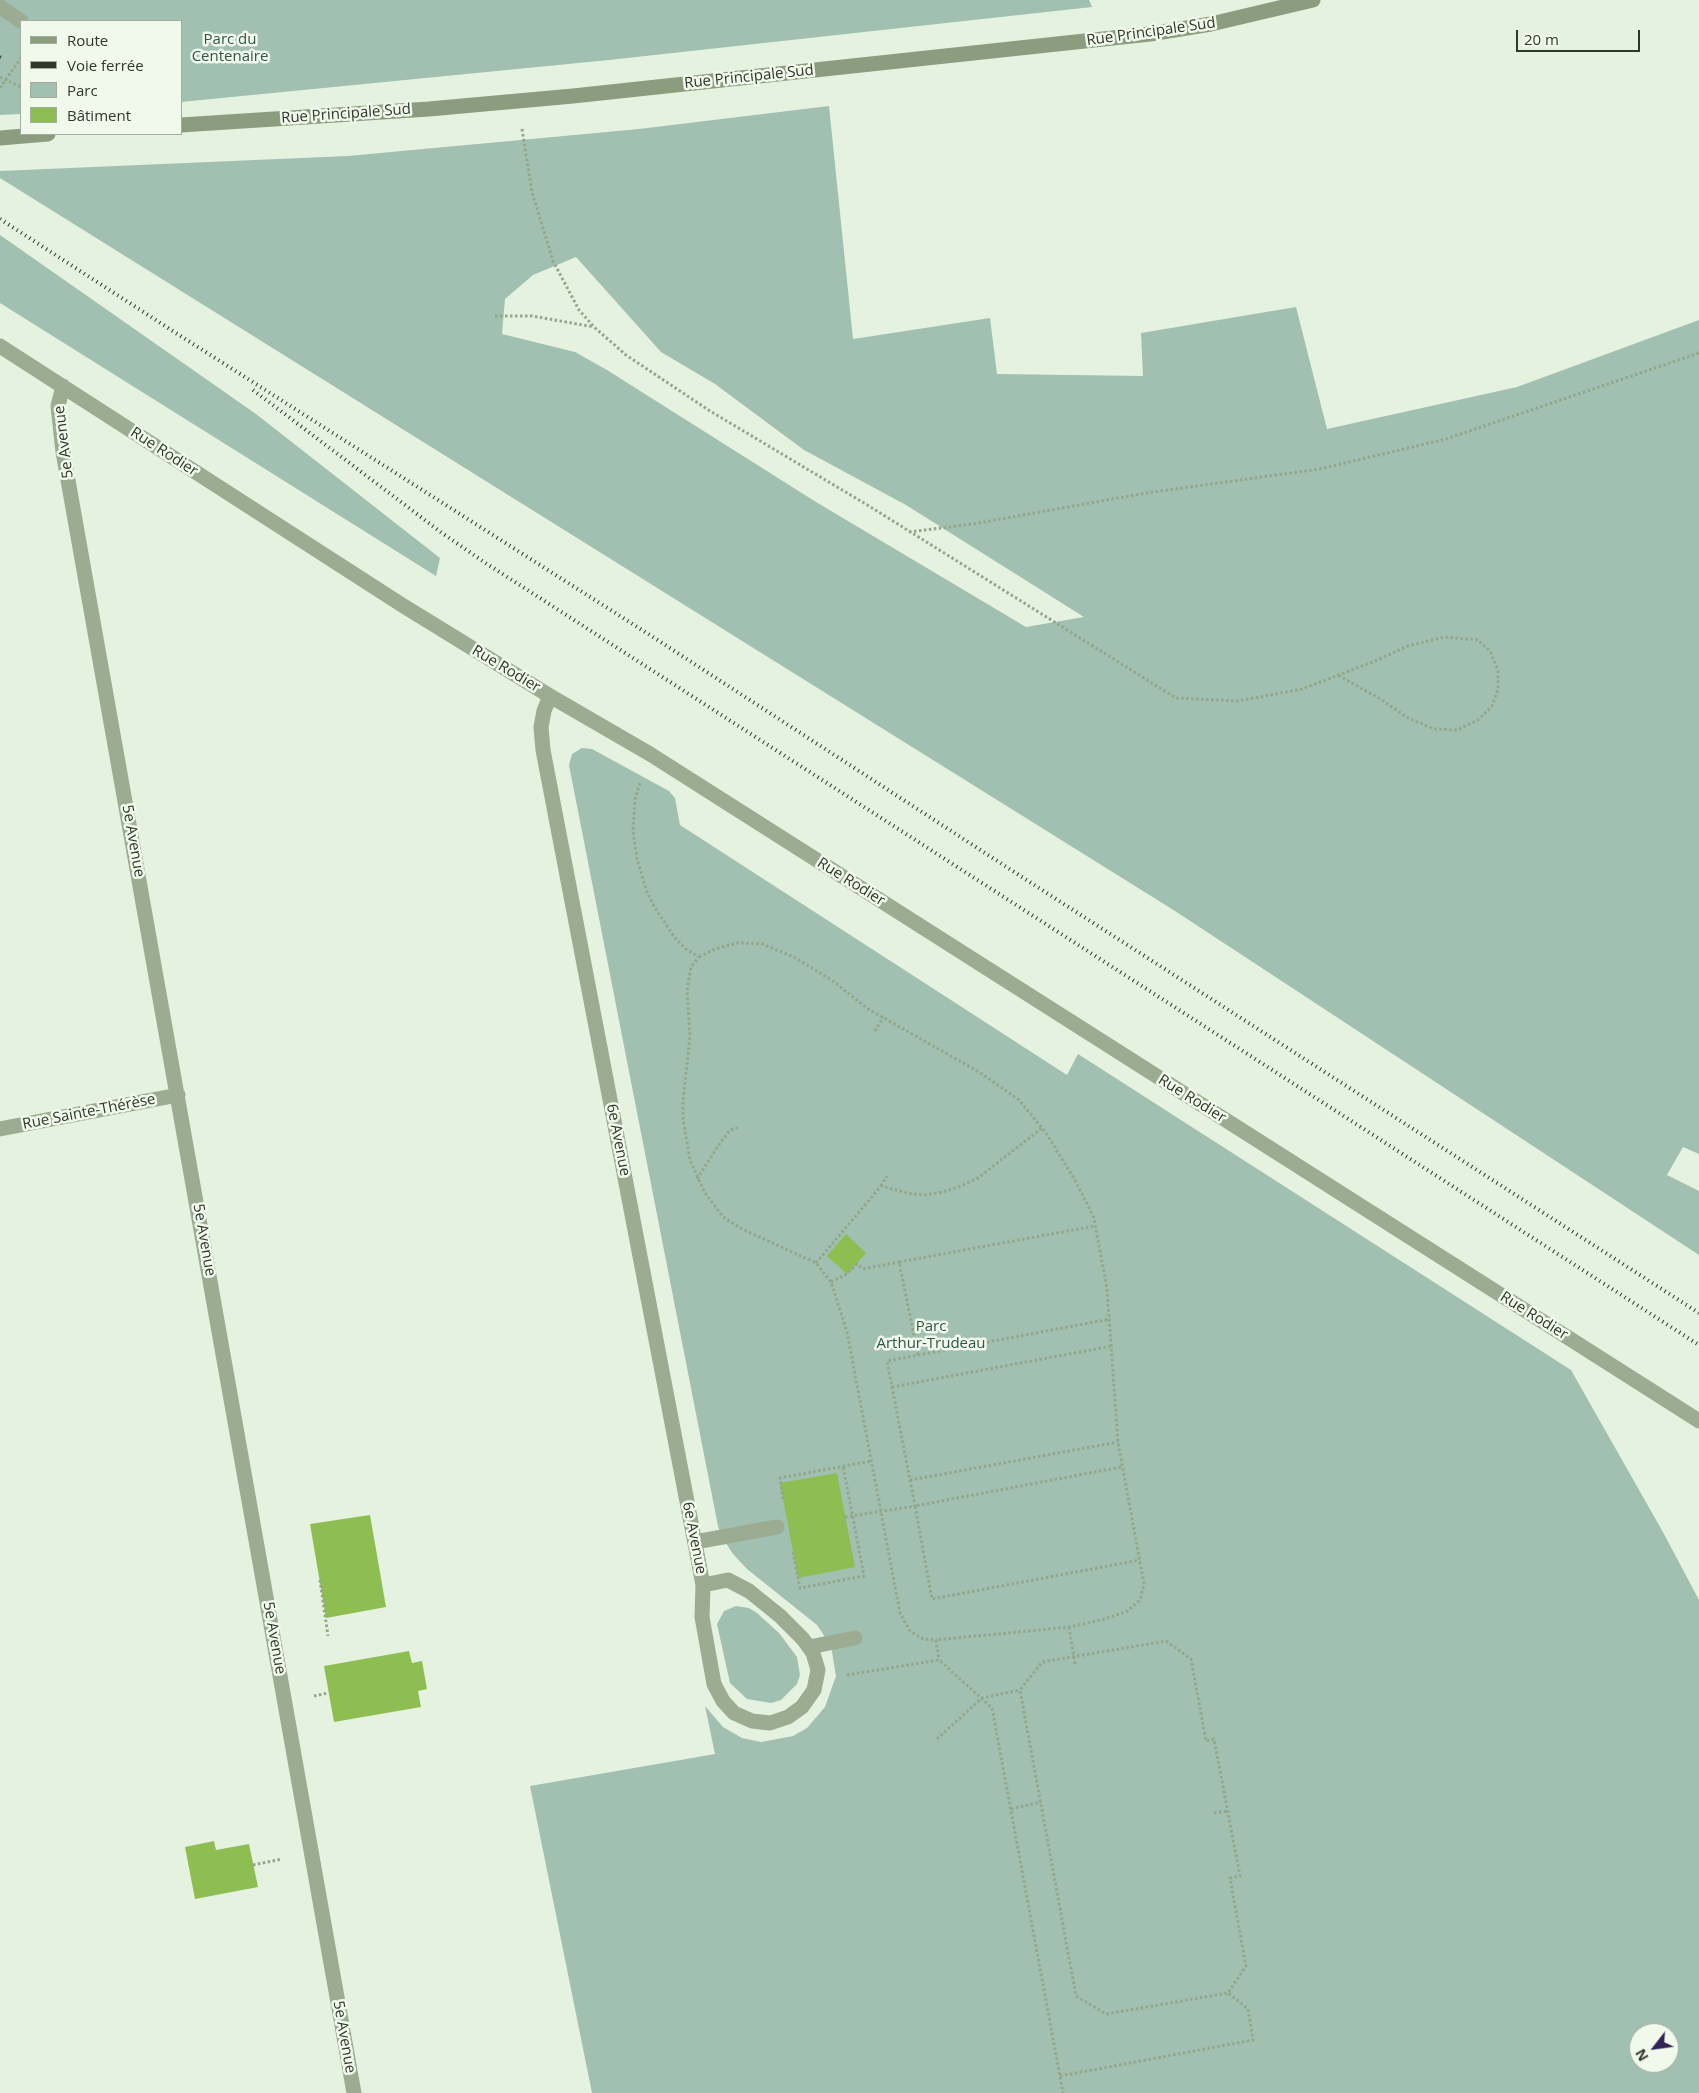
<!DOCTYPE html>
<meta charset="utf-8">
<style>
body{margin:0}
#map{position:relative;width:1699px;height:2093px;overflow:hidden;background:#e5f2e0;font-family:"Open Sans",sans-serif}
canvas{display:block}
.legend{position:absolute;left:20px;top:20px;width:162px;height:115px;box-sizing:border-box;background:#f0f9ec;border:1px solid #a4ac9f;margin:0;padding:6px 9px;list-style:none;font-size:15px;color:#31382b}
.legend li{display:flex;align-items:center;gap:10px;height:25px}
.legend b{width:25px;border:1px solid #a4ac9f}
.north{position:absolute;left:1629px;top:2023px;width:50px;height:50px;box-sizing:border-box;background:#f0f9ec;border:1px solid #a4ac9f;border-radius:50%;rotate:240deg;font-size:14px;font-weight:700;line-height:20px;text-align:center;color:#31382b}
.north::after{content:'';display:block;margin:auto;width:18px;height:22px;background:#312357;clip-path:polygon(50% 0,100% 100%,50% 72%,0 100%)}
.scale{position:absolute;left:1516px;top:30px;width:124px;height:22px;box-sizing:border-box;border:2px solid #31382b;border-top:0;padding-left:6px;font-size:15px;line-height:18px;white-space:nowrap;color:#31382b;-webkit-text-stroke:4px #f0f9ec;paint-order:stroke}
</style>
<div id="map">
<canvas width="1699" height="2093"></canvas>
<ul class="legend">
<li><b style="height:6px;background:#8b9d7e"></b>Route</li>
<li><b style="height:6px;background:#31382b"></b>Voie ferrée</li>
<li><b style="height:14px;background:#a1c0b1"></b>Parc</li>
<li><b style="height:14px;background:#8ebe52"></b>Bâtiment</li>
</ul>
<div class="north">N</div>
<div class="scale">20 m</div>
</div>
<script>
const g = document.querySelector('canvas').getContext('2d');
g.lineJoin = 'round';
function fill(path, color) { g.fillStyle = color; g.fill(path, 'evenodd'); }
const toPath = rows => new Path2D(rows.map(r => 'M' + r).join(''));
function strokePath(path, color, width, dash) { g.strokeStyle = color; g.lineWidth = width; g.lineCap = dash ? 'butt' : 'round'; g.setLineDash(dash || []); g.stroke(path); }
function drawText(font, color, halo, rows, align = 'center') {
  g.font = font + ' "Open Sans",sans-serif'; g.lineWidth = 5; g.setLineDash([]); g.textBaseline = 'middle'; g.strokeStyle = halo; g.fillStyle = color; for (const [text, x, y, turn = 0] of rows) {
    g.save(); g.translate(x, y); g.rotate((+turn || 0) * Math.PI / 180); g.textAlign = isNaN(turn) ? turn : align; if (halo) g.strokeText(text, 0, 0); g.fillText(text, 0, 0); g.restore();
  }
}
fill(toPath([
 [0,0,1089,0,1092,7,609,60,181,102,181,21,21,21,21,114,0,115],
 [829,106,853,339,990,318,997,374,1143,376,1141,333,1296,307,1327,429,1517,387,1699,320,1699,1154,1683,1147,1667,1175,1699,1191,1699,1255,1175,911,0,178,0,171,348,156,639,129],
 [576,257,661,352,715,384,804,450,906,505,1084,617,1026,627,816,502,607,370,575,352,502,334,505,299,533,275],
 [0,235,256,414,440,558,436,576,0,303],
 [582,748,592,749,669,791,675,798,680,825,1067,1075,1078,1054,1571,1370,1664,1534,1699,1600,1699,2093,592,2093,530,1786,715,1754,705,1706,723,1727,742,1738,761,1742,793,1736,807,1728,825,1707,836,1676,831,1646,817,1625,747,1569,733,1554,722,1537,718,1526,569,765,572,754],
 [1639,2033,1669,2033,1669,2063,1639,2063],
 [736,1606,749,1608,757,1613,779,1633,797,1657,800,1675,797,1684,781,1700,771,1703,747,1699,730,1683,717,1624,724,1611]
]), '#a1c0b1');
fill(toPath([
 [846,1234,866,1253,847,1274,827,1256],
 [837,1473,855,1567,798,1578,780,1483],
 [370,1515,386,1607,326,1618,310,1524],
 [409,1651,412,1663,422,1661,427,1689,418,1691,421,1707,334,1722,324,1666],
 [214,1841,216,1850,249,1844,258,1887,195,1899,185,1847]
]), '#8ebe52');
strokePath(toPath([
 [0,77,21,87],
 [0,88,21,58],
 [522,129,532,192,553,261,579,310,594,327,626,355,710,411,869,506,1176,698,1238,701,1302,689,1375,661,1408,646,1444,637,1478,640,1490,651,1498,670,1498,689,1492,706,1478,720,1457,730,1434,729,1408,718,1382,700,1338,675],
 [495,316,532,316,594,327],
 [909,532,973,524,1146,493,1320,469,1446,439,1699,353],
 [640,783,635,799,633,831,637,859,647,892,655,908,675,938,686,949,699,957,691,967,687,991,690,1035,683,1101,683,1119,690,1160,705,1193,723,1217,742,1229,816,1263,831,1282,847,1332,900,1613,910,1631,923,1639,936,1640,939,1660],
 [699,957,715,949,737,943,762,944,794,957,833,981,868,1009,979,1072,1019,1100,1046,1133,1075,1180,1094,1218,1107,1289,1118,1442,1144,1584,1140,1600,1126,1612,1101,1620,1069,1627,936,1640],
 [875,1031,883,1017],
 [697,1179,720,1143,730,1130,740,1127],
 [881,1186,887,1176],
 [816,1263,881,1186,912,1194,925,1195,943,1192,961,1186,978,1178,1042,1128],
 [831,1282,847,1274,857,1264,863,1269,899,1262],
 [918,1355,899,1262,1095,1226],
 [892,1387,1112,1346],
 [1121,1467,915,1506,932,1599,1140,1560],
 [910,1480,1118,1442],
 [783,1499,780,1478,871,1461],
 [845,1517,915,1506,887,1361,1110,1319],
 [793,1552,800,1588,864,1576,843,1466],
 [320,1580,328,1636],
 [1069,1627,1075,1664],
 [1166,1641,1191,1659,1206,1741,1214,1739,1240,1876,1230,1878,1246,1966,1228,1993,1106,2014,1076,1996,1020,1690,1042,1662,1166,1641],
 [847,1675,939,1660,992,1708,1063,2093],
 [314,1696,328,1693],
 [937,1739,982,1698,1020,1690],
 [1011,1809,1041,1802],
 [1214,1813,1228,1811],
 [253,1865,282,1859],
 [1060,2076,1253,2040,1248,2009,1228,1993]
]), '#94a68a', 3, [2.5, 2.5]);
strokePath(toPath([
 [0,7,21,21],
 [695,1542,777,1527],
 [809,1647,855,1638]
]), '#9bac92', 15);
strokePath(toPath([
 [0,346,402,605,550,696,650,754,1699,1421],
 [63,386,58,406,63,452,354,2093],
 [550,696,544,711,541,727,543,750,703,1585,702,1617,714,1684,723,1701,734,1713,752,1721,770,1723,788,1717,802,1707,814,1690,818,1670,813,1653,803,1639,780,1616,749,1591,728,1580,703,1585],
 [0,1129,178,1095]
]), '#9bac92', 15);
strokePath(toPath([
 [181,125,429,109,573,96,1150,34,1211,24,1313,0],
 [0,138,48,134]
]), '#8b9d7e', 15);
strokePath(toPath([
 [0,57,2,58],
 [0,219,179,335,653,637,1025,879,1699,1313],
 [253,390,442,533,484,562,1699,1345]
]), '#31382b', 4, [1, 4]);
drawText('15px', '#31382b', '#f0f9ec', [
 ["Rue Principale Sud",1151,32,-8],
 ["Rue Principale Sud",749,77,-6],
 ["Rue Principale Sud",346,114,-4],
 ["5e Avenue",64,442,-97],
 ["Rue Rodier",164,452,33],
 ["Rue Rodier",506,669,31],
 ["5e Avenue",133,841,80],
 ["Rue Rodier",851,882,32],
 ["Rue Rodier",1192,1099,32],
 ["Rue Sainte-Thérèse",89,1112,-11],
 ["6e Avenue",618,1140,79],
 ["5e Avenue",204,1240,80],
 ["Rue Rodier",1534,1316,32],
 ["6e Avenue",694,1538,79],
 ["5e Avenue",274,1638,80],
 ["5e Avenue",344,2037,80]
]);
drawText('15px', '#305545', '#f0f9ec', [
 ["Parc du",230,40],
 ["Centenaire",230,57],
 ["Parc",931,1327],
 ["Arthur-Trudeau",931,1344]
]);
</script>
